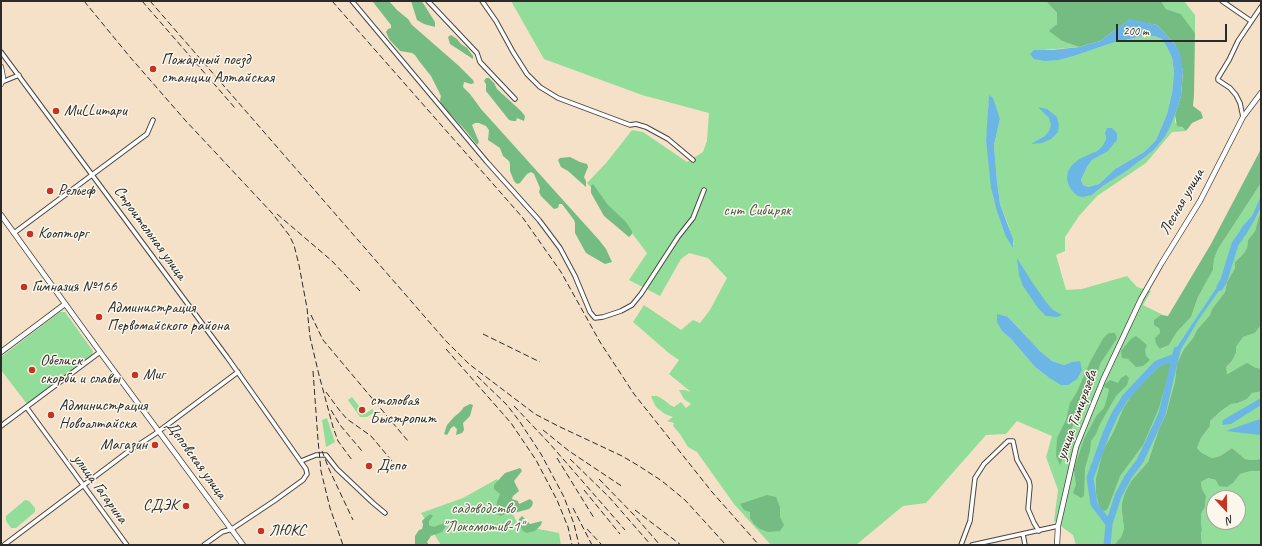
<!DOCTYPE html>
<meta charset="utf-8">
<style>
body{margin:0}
#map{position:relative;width:1262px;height:546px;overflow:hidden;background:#f4e1c7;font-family:Caveat,sans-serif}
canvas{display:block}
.frame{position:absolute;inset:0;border:2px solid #2b2b2b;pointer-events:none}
.north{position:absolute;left:1206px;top:490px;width:40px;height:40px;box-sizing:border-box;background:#fbf7ec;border:1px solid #a8a59f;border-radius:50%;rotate:158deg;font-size:11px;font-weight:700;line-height:16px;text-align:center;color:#2b2b2b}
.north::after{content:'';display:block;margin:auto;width:14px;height:18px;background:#c8321e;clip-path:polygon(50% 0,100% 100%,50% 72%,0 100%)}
.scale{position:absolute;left:1116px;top:24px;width:111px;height:18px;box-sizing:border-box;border:2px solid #2b2b2b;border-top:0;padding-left:5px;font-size:12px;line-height:14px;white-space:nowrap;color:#2b2b2b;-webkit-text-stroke:3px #fbf7ec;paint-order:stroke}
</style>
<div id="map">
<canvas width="1262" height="546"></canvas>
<div class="frame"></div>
<div class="north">N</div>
<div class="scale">200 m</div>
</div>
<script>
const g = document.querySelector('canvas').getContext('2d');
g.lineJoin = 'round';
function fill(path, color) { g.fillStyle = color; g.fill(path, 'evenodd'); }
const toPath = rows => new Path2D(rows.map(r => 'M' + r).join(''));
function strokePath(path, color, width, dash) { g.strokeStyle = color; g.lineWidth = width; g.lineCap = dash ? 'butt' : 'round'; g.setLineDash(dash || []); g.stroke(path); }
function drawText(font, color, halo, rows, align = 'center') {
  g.font = font + ' Caveat,sans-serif'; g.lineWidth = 3; g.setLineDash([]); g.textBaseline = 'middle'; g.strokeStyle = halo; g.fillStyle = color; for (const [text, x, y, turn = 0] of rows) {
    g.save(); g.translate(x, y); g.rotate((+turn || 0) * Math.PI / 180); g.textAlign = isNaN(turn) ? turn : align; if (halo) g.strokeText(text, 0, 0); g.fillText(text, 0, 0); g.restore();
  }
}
fill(toPath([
 [511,1,1046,1,1057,13,1057,24,1050,31,1062,41,1079,47,1044,50,1059,60,1074,56,1112,43,1143,36,1154,36,1162,39,1167,47,1172,58,1174,72,1172,93,1167,114,1156,140,1144,152,1115,169,1099,184,1088,187,1083,185,1081,180,1087,167,1092,160,1111,148,1105,133,1106,139,1103,145,1097,151,1068,171,1092,195,1103,186,1128,170,1154,150,1164,138,1175,115,1175,122,1186,131,1172,132,1146,163,1097,196,1079,216,1065,237,1065,251,1056,255,1066,290,1082,289,1127,276,1137,287,1151,291,1143,305,1167,317,1159,328,1160,333,1156,344,1161,349,1169,345,1177,332,1191,317,1198,297,1213,270,1214,259,1218,249,1261,183,1261,214,1259,216,1255,231,1248,240,1247,248,1244,253,1235,262,1235,268,1227,282,1225,292,1212,309,1210,315,1197,330,1193,338,1184,349,1177,363,1175,381,1166,414,1159,429,1148,462,1131,481,1122,503,1122,512,1124,529,1121,537,1114,545,1076,545,1073,535,1054,521,1058,490,1046,457,1052,436,1017,421,1006,434,986,435,926,503,903,506,856,545,771,545,734,504,697,452,688,447,680,434,673,426,674,423,667,421,673,417,665,414,656,407,653,401,651,396,657,396,664,400,670,405,674,407,681,402,686,408,691,404,684,399,679,390,685,390,691,392,669,374,679,360,670,354,633,322,644,305,681,330,693,320,700,323,710,310,727,278,708,258,689,253,681,259,660,296,629,280,647,253,631,232,587,183,607,162,632,130,643,132,687,162,703,152,707,141,709,113,642,95,544,59],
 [988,103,1000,119,994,145,997,181,1000,204,1008,224,1014,245,1005,235,993,197,986,141,989,112],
 [1008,317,1040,351,1052,361,1064,365,1072,362,1048,377,1035,367,1011,339,1002,331],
 [1161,1,1184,1,1195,15,1195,33,1181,14,1166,9],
 [60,312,65,312,93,351,92,355,27,404,1,370,1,357],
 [1261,325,1261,369,1255,367,1236,369,1226,374,1226,367,1232,361,1236,353,1235,348,1243,337,1255,333],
 [1261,390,1261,459,1251,460,1245,459,1232,448,1220,456,1212,458,1202,453,1197,448,1201,438,1210,426,1210,421,1221,411,1231,404,1238,403,1247,399,1252,393,1259,392],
 [352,397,365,414,372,409,375,412,367,417,360,417,348,400],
 [327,418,335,442,326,447,322,420],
 [1251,471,1261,471,1261,545,1202,545,1201,533,1202,530,1201,522,1201,514,1205,507,1206,496,1202,489,1201,482,1208,478,1216,480,1234,482,1240,474],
 [1214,498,1238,498,1238,522,1214,522],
 [497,479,518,525,559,533,561,545,441,545,421,513,463,498],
 [25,500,29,501,35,508,35,512,16,528,11,528,6,521,6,516]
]), '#92dd9a');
fill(toPath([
 [361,1,389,1,397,10,408,19,412,25,459,66,473,80,474,83,471,84,464,82,463,87,470,94,481,109,599,240,606,249,612,262,605,264,586,253,575,233,575,223,574,220,562,204,559,204,558,208,554,209,541,196,539,192,540,188,534,174,531,172,527,174,520,183,517,184,514,181,510,171,510,164,509,161,503,156,500,148,488,140,489,130,486,126,479,123,475,123,472,125,479,142,477,145,466,131,441,104,440,100,441,96,431,76,419,61,415,55,412,53,400,51,389,39,386,32,388,29,391,28,391,25,373,2],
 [411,1,421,1,423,3,435,22,435,27,424,24,417,20],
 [1046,1,1161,1,1166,9,1181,14,1195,33,1194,95,1193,106,1201,112,1203,118,1192,123,1186,131,1182,127,1177,126,1175,115,1181,96,1183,71,1175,44,1157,25,1129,20,1100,41,1079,47,1062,41,1049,31,1057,24,1057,13],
 [451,35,457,39,461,44,467,48,473,56,473,59,450,44,448,37],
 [486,78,489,78,494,83,497,89,521,111,525,116,524,121,517,118,516,121,513,121,509,120,486,91,486,84,484,81],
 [1261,149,1261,183,1218,249,1214,259,1213,270,1198,297,1191,317,1177,332,1169,345,1160,349,1156,344,1155,338,1160,333,1159,328,1154,325,1154,320,1161,315,1168,316,1211,244],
 [570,157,580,162,587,164,588,167,584,177,586,181,586,187,568,171,561,167,558,160,560,158],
 [593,184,608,205,626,222,632,231,632,234,629,237,604,216,591,193,591,186],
 [1261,214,1261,325,1255,333,1243,337,1236,347,1236,353,1232,361,1226,367,1227,374,1247,363,1254,367,1261,369,1261,390,1259,392,1252,393,1247,399,1238,403,1231,404,1221,411,1210,421,1210,426,1201,438,1197,448,1202,453,1212,458,1220,456,1232,448,1245,459,1251,460,1261,459,1261,471,1251,471,1240,474,1234,482,1227,487,1219,486,1216,480,1208,478,1201,482,1202,489,1206,496,1205,507,1201,514,1201,522,1202,530,1201,533,1202,545,1114,545,1121,537,1124,529,1122,512,1122,503,1125,493,1131,481,1148,462,1159,429,1166,414,1175,381,1177,363,1184,349,1193,338,1197,330,1210,315,1212,309,1225,292,1227,282,1235,268,1235,262,1244,253,1247,248,1248,240,1255,231,1259,216],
 [1109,333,1115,333,1117,338,1100,364,1098,371,1091,383,1082,409,1072,427,1069,444,1060,465,1056,456,1057,438,1066,420,1070,403,1077,392,1090,362,1104,337],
 [1136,336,1147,345,1145,350,1146,356,1150,360,1143,366,1136,367,1128,359,1122,358,1121,351,1131,339],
 [1166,362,1170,362,1171,365,1159,408,1143,445,1120,476,1108,508,1105,511,1100,509,1096,494,1096,479,1103,451,1114,431,1124,407,1135,391,1158,368],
 [1126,375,1129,378,1127,385,1116,396,1100,424,1096,434,1091,441,1090,451,1085,468,1084,496,1081,498,1073,493,1076,485,1074,469,1084,439,1097,415,1104,408,1108,394,1109,389,1104,387,1105,384,1110,380,1118,383,1121,378],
 [470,404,473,405,470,416,463,423,464,430,462,433,456,435,457,429,454,426,451,428,447,435,444,434,447,425,454,417,460,412,464,407],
 [520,468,522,471,514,481,519,491,513,496,512,499,518,501,519,504,530,499,533,502,532,506,529,509,514,513,505,514,501,516,497,514,496,510,497,502,500,494,494,489,494,485,505,473],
 [767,495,776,497,780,507,780,517,784,525,780,531,768,532,760,529,754,524,750,518,750,512,744,510,740,504],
 [430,514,433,516,429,521,429,525,431,526,434,527,444,523,446,526,442,532,431,536,427,542,429,545,415,545,415,536,419,530,422,529,423,525,422,521,424,519],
 [522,516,530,524,542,521,541,525,535,531,527,533,523,531,519,523,519,519]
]), '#75bc82');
fill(toPath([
 [1130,19,1157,25,1175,44,1180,52,1183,71,1181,96,1175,115,1170,127,1164,138,1154,150,1128,170,1103,186,1092,195,1083,197,1078,196,1073,192,1069,186,1067,179,1068,171,1072,165,1079,159,1097,151,1103,145,1106,139,1105,133,1107,128,1112,128,1117,133,1117,140,1108,151,1092,160,1087,167,1081,180,1083,185,1088,187,1099,184,1115,169,1144,152,1156,140,1167,114,1172,93,1174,72,1172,58,1167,47,1162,39,1154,36,1143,36,1112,43,1074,56,1059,60,1045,61,1034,59,1030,54,1034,50,1052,50,1079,47,1100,41],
 [989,95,993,98,1000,119,994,145,997,181,1000,204,1013,239,1013,248,1005,235,996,208,991,188,986,141],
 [1038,107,1047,109,1057,117,1059,125,1058,132,1051,139,1042,143,1031,144,1045,136,1049,131,1051,125,1049,118],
 [1261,196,1261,207,1251,226,1245,236,1235,244,1236,238,1242,227,1252,216],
 [1017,258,1032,282,1046,302,1053,310,1062,315,1057,317,1046,316,1038,308,1023,286,1019,275],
 [1224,280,1218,292,1199,319,1177,356,1174,358,1173,355,1179,344,1215,290],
 [997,314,1008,317,1040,351,1052,361,1064,365,1072,362,1080,361,1082,370,1077,379,1068,385,1061,385,1048,377,1035,367,1011,339,1002,331,997,322],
 [1261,398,1261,405,1231,424,1222,425,1223,420],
 [1261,419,1261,435,1226,431,1254,421]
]), '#6cb6e5');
strokePath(toPath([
 [1220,287,1224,280,1235,244,1240,237],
 [1109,524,1094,504,1090,478,1106,434,1115,414,1125,398,1139,383,1157,364,1175,357],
 [1107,545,1109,524,1118,496,1128,477,1140,461,1162,414,1177,350]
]), '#6cb6e5', 7);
const minor = toPath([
 [352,1,487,162,539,220,560,248,575,276,590,312,595,318,603,317,621,311,632,305,641,294,678,237,693,218,704,190],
 [428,1,477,53,480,62,515,99],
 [482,1,496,21,513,52,527,74,540,87,558,98,630,125,636,124,646,127,668,139,693,160],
 [1222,1,1251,21],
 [1,52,227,357,306,469,307,474,303,480,274,501,232,529,222,532,204,545],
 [2,82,19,75],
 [1243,117,1240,103,1236,95,1230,88,1218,80,1218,78,1229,60,1238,41,1261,7],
 [14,233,147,134,153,120],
 [27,408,127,545],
 [1,426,100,352],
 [301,461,316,455,326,455,337,469,373,503,385,513],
 [1023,534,1025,545],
 [4,545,129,451,155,434,238,372],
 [961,545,970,521,975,478,984,464,1008,441,1013,441,1017,460,1029,481,1030,486,1028,509,1034,523,1039,531],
 [972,545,1058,526]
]);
const tertiary = toPath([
 [1,67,3,78,1,84],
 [1,215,100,352,243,545],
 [1,352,65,304],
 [1057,545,1058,526,1076,447,1103,380,1141,299,1161,264,1200,201,1243,117,1261,93]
]);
strokePath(minor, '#494642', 5.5);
strokePath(tertiary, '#494642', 6);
strokePath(minor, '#fff', 3.5);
strokePath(tertiary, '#fff', 4.5);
strokePath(toPath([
 [84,1,130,57,185,120,272,213,289,235,294,245,299,265,307,308,310,337,319,375,333,427,338,441,352,460],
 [142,1,235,108],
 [150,1,445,340,469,364,535,414,558,426,622,456,639,466,662,481,685,500,726,545],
 [332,1,523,218,561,272,600,342,634,394,712,492,759,545],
 [277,214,332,261,360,291],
 [311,315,323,340,408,441],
 [483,334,540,362],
 [446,349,511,423,536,460,557,500,568,527,572,545],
 [313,371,318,440,321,471,330,508,343,545],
 [477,376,507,405,520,422,541,454,564,497,574,524,579,545],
 [326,392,340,411,347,419,371,436,397,467],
 [514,406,550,444,625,530],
 [331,410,340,425,362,451],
 [543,430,569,451,623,487],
 [322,451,329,469,353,520],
 [557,458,594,518],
 [570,459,609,497,651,545],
 [599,479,634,515,660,545],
 [584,490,620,534],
 [573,508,592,545],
 [635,510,681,545],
 [587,529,602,545]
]), '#2b2b2b', 1, [6, 3]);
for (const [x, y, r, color] of [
 [153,69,4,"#c8321e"],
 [56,111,4,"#c8321e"],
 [50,191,4,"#c8321e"],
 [30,234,4,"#c8321e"],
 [24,287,4,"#c8321e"],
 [99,317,4,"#c8321e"],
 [32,370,4,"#c8321e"],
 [135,375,4,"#c8321e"],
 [362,410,4,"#c8321e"],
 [51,415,4,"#c8321e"],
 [155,445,4,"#c8321e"],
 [369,466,4,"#c8321e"],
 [186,506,4,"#c8321e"],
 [261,531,4,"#c8321e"]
]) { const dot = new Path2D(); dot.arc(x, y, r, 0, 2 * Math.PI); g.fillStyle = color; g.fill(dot); strokePath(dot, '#fbf7ec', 1.5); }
drawText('16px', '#2b2b2b', '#fbf7ec', [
 ["Пожарный поезд",161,60],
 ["станции Алтайская",161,78],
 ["МиLLитари",64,111],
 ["Рельеф",58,191],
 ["Коопторг",38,234],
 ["Гимназия №166",32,287],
 ["Администрация",107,308],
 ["Первомайского района",107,326],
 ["Обелиск",40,361],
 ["скорби и славы",40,379],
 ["Миг",143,375],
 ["столовая",370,401],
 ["Быстропит",370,419],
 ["Администрация",59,406],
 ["Новоалтайска",59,424],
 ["Магазин",147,445,"right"],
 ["Депо",377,466],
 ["СДЭК",178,506,"right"],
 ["ЛЮКС",269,531]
], 'left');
drawText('16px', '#2b2b2b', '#fbf7ec', [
 ["Лесная улица",1182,202,-60],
 ["Строительная улица",150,233,54],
 ["улица Тимирязева",1077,415,-70],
 ["Деповская улица",196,460,54],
 ["улица Гагарина",100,489,54]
]);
drawText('16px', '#455847', '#fbf7ec', [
 ["снт Сибиряк",757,211],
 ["садоводство",483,509],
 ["\"Локомотив-1\"",483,527]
]);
</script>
